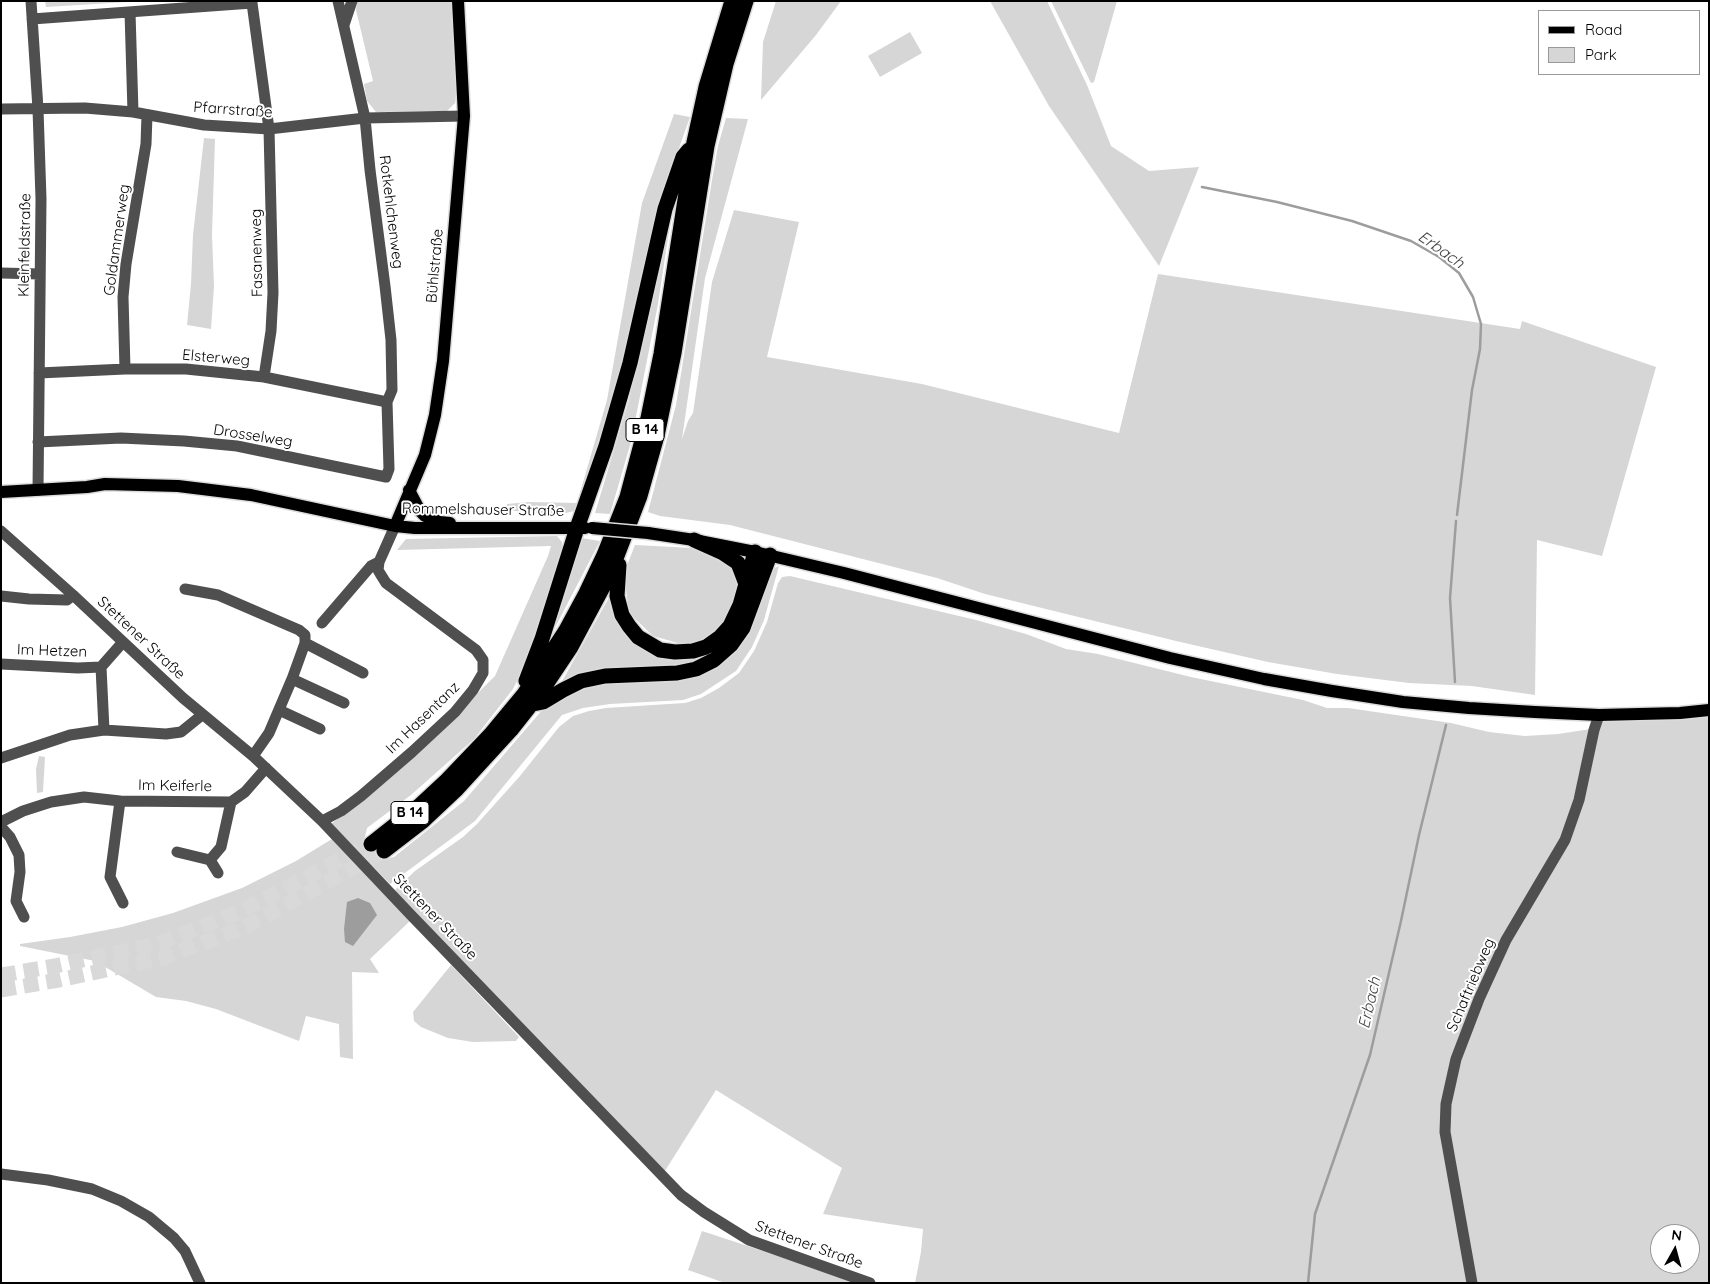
<!DOCTYPE html>
<meta charset="utf-8">
<style>
body{margin:0}
#map{position:relative;width:1710px;height:1284px;overflow:hidden;background:#fff;font-family:Quicksand,sans-serif}
canvas{display:block}
.frame{position:absolute;inset:0;border:2px solid #000;pointer-events:none}
.legend{position:absolute;left:1538px;top:10px;width:162px;height:65px;box-sizing:border-box;background:#fff;border:1px solid #999;margin:0;padding:6px 9px;list-style:none;font-size:15px;color:#000}
.legend li{display:flex;align-items:center;gap:10px;height:25px}
.legend b{width:25px;border:1px solid #999}
.north{position:absolute;left:1650px;top:1224px;width:50px;height:50px;box-sizing:border-box;background:#fff;border:1px solid #999;border-radius:50%;rotate:7deg;font-size:14px;font-weight:700;line-height:20px;text-align:center;color:#000}
.north::after{content:'';display:block;margin:auto;width:18px;height:22px;background:#000;clip-path:polygon(50% 0,100% 100%,50% 72%,0 100%)}
</style>
<div id="map">
<canvas width="1710" height="1284"></canvas>
<div class="frame"></div>
<ul class="legend">
<li><b style="height:6px;background:#000"></b>Road</li>
<li><b style="height:14px;background:#d6d6d6"></b>Park</li>
</ul>
<div class="north">N</div>
</div>
<script>
const g = document.querySelector('canvas').getContext('2d');
g.lineJoin = 'round';
function fill(path, color) { g.fillStyle = color; g.fill(path, 'evenodd'); }
const toPath = rows => new Path2D(rows.map(r => 'M' + r).join(''));
function strokePath(path, color, width, dash) { g.strokeStyle = color; g.lineWidth = width; g.lineCap = dash ? 'butt' : 'round'; g.setLineDash(dash || []); g.stroke(path); }
function drawText(font, color, halo, rows, align = 'center') {
  g.font = font + ' Quicksand,sans-serif'; g.lineWidth = 4; g.setLineDash([]); g.textBaseline = 'middle'; g.strokeStyle = halo; g.fillStyle = color; for (const [text, x, y, turn = 0] of rows) {
    g.save(); g.translate(x, y); g.rotate((+turn || 0) * Math.PI / 180); g.textAlign = isNaN(turn) ? turn : align; if (halo) g.strokeText(text, 0, 0); g.fillText(text, 0, 0); g.restore();
  }
}
fill(toPath([
 [45,1,144,1,46,7],
 [357,1,452,1,456,95,455,103,447,111,376,112,367,101,364,84,373,81,356,10],
 [776,1,841,1,816,35,761,100,763,42],
 [990,1,1047,1,1087,85,1111,146,1149,171,1199,167,1159,266,1049,106],
 [1051,1,1117,1,1094,82,1091,83],
 [910,32,922,53,880,77,868,56],
 [674,114,690,117,656,213,644,278,617,389,579,507,574,511,562,514,532,513,507,510,507,504,529,502,577,503,607,400,642,203],
 [726,118,748,119,705,278,682,439,688,421,693,413,712,282,734,210,799,222,767,357,922,384,1119,433,1158,274,1520,329,1522,321,1656,367,1602,556,1537,540,1535,695,1472,686,1409,683,1337,674,1268,662,1176,641,985,594,937,578,730,525,660,516,648,512,676,405,712,180,718,146],
 [204,138,215,139,212,235,214,286,211,329,187,325,191,284,193,235],
 [675,191,658,304,631,442,610,514,595,513,629,400,653,284],
 [557,536,562,542,563,549,530,655,513,689,474,739,411,795,367,828,364,841,378,861,394,857,464,801,543,709,579,687,719,664,770,570,779,566,764,620,752,647,736,671,701,694,683,700,610,704,583,708,562,715,475,821,390,884,331,824,404,766,495,676,548,556,551,546,397,550,406,539],
 [581,538,600,541,546,645],
 [635,545,692,548,734,568,738,584,730,608,720,626,709,638,685,645,653,636,629,613,624,573],
 [790,576,976,620,1026,634,1066,649,1098,654,1191,677,1303,700,1327,708,1348,708,1451,723,1489,732,1525,736,1558,734,1591,729,1575,800,1562,839,1504,938,1442,1104,1469,1283,915,1283,921,1252,923,1229,823,1214,842,1168,716,1090,663,1174,412,914,395,890,415,871,463,837,477,824,520,776,559,727,573,716,589,711,606,708,685,703,701,698,719,688,739,673,754,651,767,622,778,583,782,577],
 [611,594,622,628,650,654,682,659,716,646,717,652,684,667,561,683],
 [1709,716,1709,1283,1474,1283,1451,1156,1449,1106,1459,1060,1508,942,1567,842,1601,721],
 [1660,1234,1690,1234,1690,1264,1660,1264],
 [39,756,45,757,43,792,37,793,36,769],
 [332,839,410,921,370,959,379,973,352,972,353,1059,340,1057,339,1024,306,1016,299,1041,216,1009,186,1001,156,997,95,961,20,946,20,944,70,937,122,927,173,913,242,888,296,861],
 [451,965,519,1037,516,1041,473,1042,448,1038,421,1027,414,1021,413,1012],
 [702,1231,833,1274,859,1283,725,1283,688,1270]
]), '#d6d6d6');
fill(toPath([
 [358,898,370,903,377,915,353,946,345,942,344,929,347,902]
]), '#9d9d9d');
strokePath(toPath([
 [1202,187,1277,202,1352,221,1411,241,1439,257,1459,273,1473,297,1481,324,1480,349,1472,390,1457,515],
 [1455,682,1450,598,1456,521],
 [1308,1283,1315,1214,1370,1055,1401,921,1419,835,1446,725]
]), '#9d9d9d', 2.5);
strokePath(toPath([
 [1,975,55,966,159,943,239,912,371,844],
 [1,990,59,980,162,958,243,928,384,851]
]), '#d9d9d9', 15, [15, 8]);
const major = toPath([
 [409,490,420,511,425,516,440,522,450,523],
 [1,492,87,487,105,484,178,486,251,495,395,526,415,528,585,528],
 [395,526,425,455,435,415,443,361,464,116,458,1],
 [648,533,694,540,755,552,844,573,1170,658,1264,679,1332,691,1403,702,1469,708,1535,712,1599,715,1680,713,1709,710]
]);
const highway = toPath([
 [694,540,723,553,738,563,746,584],
 [619,565,617,596,622,615,629,626,638,637,660,650,675,652,693,651,706,647,720,637,730,626,740,605,755,552],
 [526,681,542,639,577,528,606,446,630,363,665,209,683,157,689,150],
 [533,704,543,702,563,690,581,681,605,676,677,673,696,669,714,660,731,645,743,628,770,555],
 [371,844,419,806,447,780,490,735,524,694,566,630,586,593,604,555,627,497,648,418,661,354,694,142,706,87,732,1],
 [384,851,423,821,457,789,511,730,541,692,571,647,610,574,640,496,657,436,674,353,707,146,726,64,746,1]
]);
strokePath(major, '#dbdbdb', 15);
strokePath(highway, '#dbdbdb', 18);
strokePath(toPath([
 [31,1,38,109,41,199,38,490],
 [130,12,133,112],
 [32,19,252,3,269,129,273,293,271,331,264,377],
 [344,25,352,1],
 [1,109,85,108,133,112,204,125,269,129,365,118,464,116],
 [1,273,40,274],
 [125,369,123,297,126,264,146,144,147,115],
 [39,373,125,369,186,369,264,377,387,402],
 [38,442,121,438,184,441,237,446,386,477,389,469,387,402,392,390,391,340,385,286,370,170,365,118,338,1],
 [1,531,73,595,183,698,253,756,322,821,410,914,681,1195,704,1212,749,1240,870,1283],
 [185,589,218,595,299,630,305,635,305,643,292,679,269,733,253,756],
 [1,596,29,599,67,600,73,595],
 [322,623,371,566,379,562],
 [305,643,363,673],
 [1,664,78,668,101,667,123,642],
 [101,667,104,730],
 [292,679,344,703],
 [279,710,320,729],
 [1,758,70,735,104,730,166,734,181,732,202,715],
 [120,801,110,877,123,903],
 [322,821,341,811,361,796,412,752,455,712,473,690,483,673,483,660,476,650,386,583,381,575,378,570,379,562,395,526],
 [1,822,23,811,51,802,84,797,120,801,231,802,245,792,266,768],
 [1,827,10,837,19,855,20,872,16,901,24,917],
 [177,852,210,860],
 [218,873,210,860,221,847,231,802],
 [1,1174,48,1180,92,1189,121,1201,149,1217,174,1238,185,1251,200,1283],
 [1472,1283,1445,1132,1446,1104,1456,1059,1479,999,1506,940,1565,840,1579,800,1594,730,1599,715]
]), '#4f4f4f', 11);
strokePath(major, '#000', 12);
strokePath(highway, '#000', 15);
const majorBridge = toPath([
 [592,528,648,533]
]);
strokePath(majorBridge, '#dbdbdb', 15, []);
strokePath(majorBridge, '#000', 12);
for (const [x, y, w] of [
 [645,430,38],
 [410,813,38]
]) { const box = new Path2D(); box.roundRect(x - w / 2, y - 11.5, w, 23, 4); g.fillStyle = '#fff'; g.fill(box); strokePath(box, '#000', 1); }
drawText('bold 14px', '#000', null, [
 ["B 14",645,430],
 ["B 14",410,813]
]);
drawText('15px', '#000', '#fff', [
 ["Pfarrstraße",233,110,4],
 ["Rotkehlchenweg",391,212,83],
 ["Goldammerweg",117,240,-82],
 ["Kleinfeldstraße",25,245,-89],
 ["Fasanenweg",257,253,-91],
 ["Bühlstraße",435,266,-85],
 ["Elsterweg",216,358,5],
 ["Drosselweg",253,436,9],
 ["Rommelshauser Straße",483,510,1],
 ["Stettener Straße",141,638,43],
 ["Im Hetzen",52,651,2],
 ["Im Hasentanz",423,718,-44],
 ["Im Keiferle",175,786,1],
 ["Stettener Straße",435,917,46],
 ["Schaftriebweg",1471,985,-67],
 ["Stettener Straße",809,1245,20]
]);
drawText('italic 16px', '#3e3e3e', '#fff', [
 ["Erbach",1441,250,35],
 ["Erbach",1370,1003,-77]
]);
</script>
